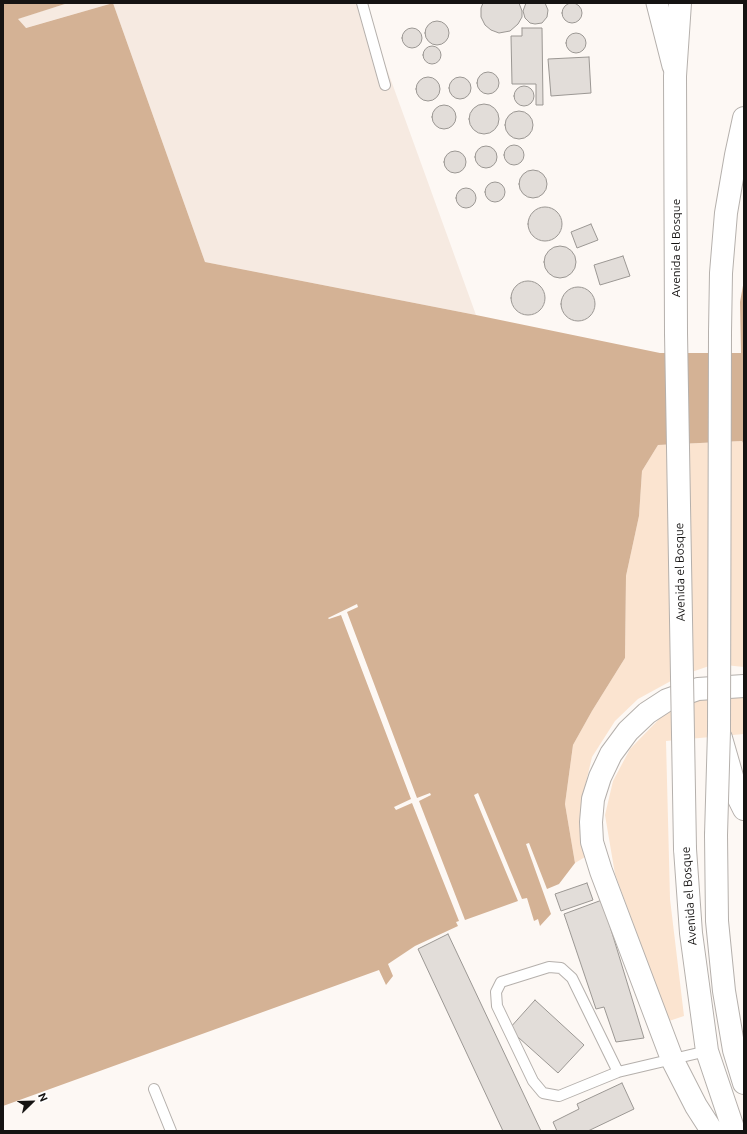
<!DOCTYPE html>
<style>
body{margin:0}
#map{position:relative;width:747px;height:1134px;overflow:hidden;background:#fdf8f4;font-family:Ubuntu,sans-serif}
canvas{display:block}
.frame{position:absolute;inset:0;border:4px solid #151312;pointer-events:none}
.north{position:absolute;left:12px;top:1082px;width:40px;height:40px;-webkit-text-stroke:3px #fff;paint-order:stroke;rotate:67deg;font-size:11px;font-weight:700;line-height:16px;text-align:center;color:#151312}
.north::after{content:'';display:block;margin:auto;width:14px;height:18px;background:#151312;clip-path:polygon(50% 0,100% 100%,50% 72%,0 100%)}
</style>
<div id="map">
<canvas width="747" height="1134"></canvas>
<div class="frame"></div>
<div class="north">N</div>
</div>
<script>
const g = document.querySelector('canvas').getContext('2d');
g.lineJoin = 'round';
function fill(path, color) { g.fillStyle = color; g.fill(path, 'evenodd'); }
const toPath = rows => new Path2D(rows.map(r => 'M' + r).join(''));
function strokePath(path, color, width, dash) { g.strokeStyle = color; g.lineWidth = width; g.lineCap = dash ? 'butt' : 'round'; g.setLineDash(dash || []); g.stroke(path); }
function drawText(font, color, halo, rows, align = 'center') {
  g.font = font + ' Ubuntu,sans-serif'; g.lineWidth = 4; g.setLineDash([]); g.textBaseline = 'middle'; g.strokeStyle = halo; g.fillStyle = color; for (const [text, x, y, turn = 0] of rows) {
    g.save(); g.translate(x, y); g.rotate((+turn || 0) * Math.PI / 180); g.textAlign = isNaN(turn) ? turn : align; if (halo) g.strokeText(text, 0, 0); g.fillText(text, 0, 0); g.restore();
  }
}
fill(toPath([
 [68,3,363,3,476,315,205,262,113,3,8,33,4,23]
]), '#f6eae1');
fill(toPath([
 [742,441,744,445,744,667,715,664,680,676,638,699,615,721,592,757,583,795,585,857,575,863,565,804,573,745,592,711,625,658,626,576,639,516,642,471,658,445],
 [744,697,744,734,666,741,670,899,684,1016,669,1021,615,874,605,815,613,781,630,749,663,715,696,699]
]), '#fbe4d0');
fill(toPath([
 [3,3,68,3,18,19,26,28,113,3,205,262,476,315,660,353,741,353,740,302,744,280,744,445,742,441,658,445,642,471,639,516,626,576,625,658,592,711,573,745,565,804,575,863,559,884,547,889,529,843,526,844,551,914,540,926,538,919,534,921,527,898,522,899,478,793,474,795,518,901,465,920,419,801,431,795,430,793,417,798,347,612,358,607,357,604,328,618,329,619,341,615,411,799,394,807,396,810,412,803,459,921,456,922,458,926,415,946,388,964,393,976,386,985,379,970,3,1106]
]), '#d4b295');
const building = toPath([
 [483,3,519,3,522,11,522,17,518,24,510,31,499,33,491,30,485,25,481,17,481,8,483,3],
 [526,3,545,3,548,10,547,17,542,23,535,24,530,23,525,18,523,11,526,3],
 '562 13a10 10 0 1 1 20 0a10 10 0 1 1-20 0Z',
 '425 33a12 12 0 1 1 24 0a12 12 0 1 1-24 0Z',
 [522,28,542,28,543,105,536,105,536,84,512,84,511,36,522,36,522,28],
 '402 38a10 10 0 1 1 20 0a10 10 0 1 1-20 0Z',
 '566 43a10 10 0 1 1 20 0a10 10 0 1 1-20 0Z',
 '423 55a9 9 0 1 1 18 0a9 9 0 1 1-18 0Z',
 [589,57,591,93,551,96,548,59,589,57],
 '477 83a11 11 0 1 1 22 0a11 11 0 1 1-22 0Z',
 '449 88a11 11 0 1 1 22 0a11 11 0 1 1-22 0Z',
 '416 89a12 12 0 1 1 24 0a12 12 0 1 1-24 0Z',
 '514 96a10 10 0 1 1 20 0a10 10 0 1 1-20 0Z',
 '469 119a15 15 0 1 1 30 0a15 15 0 1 1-30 0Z',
 '432 117a12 12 0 1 1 24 0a12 12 0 1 1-24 0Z',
 '505 125a14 14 0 1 1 28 0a14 14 0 1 1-28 0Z',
 '504 155a10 10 0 1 1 20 0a10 10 0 1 1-20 0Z',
 '475 157a11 11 0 1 1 22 0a11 11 0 1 1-22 0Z',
 '444 162a11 11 0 1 1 22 0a11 11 0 1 1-22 0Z',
 '519 184a14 14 0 1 1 28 0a14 14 0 1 1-28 0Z',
 '485 192a10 10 0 1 1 20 0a10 10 0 1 1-20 0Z',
 '456 198a10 10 0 1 1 20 0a10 10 0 1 1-20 0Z',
 '528 224a17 17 0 1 1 34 0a17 17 0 1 1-34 0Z',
 [591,224,598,240,577,248,571,232,591,224],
 '544 262a16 16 0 1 1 32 0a16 16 0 1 1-32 0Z',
 [623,256,630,276,600,285,594,265,623,256],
 '511 298a17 17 0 1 1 34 0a17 17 0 1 1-34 0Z',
 '561 304a17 17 0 1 1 34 0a17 17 0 1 1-34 0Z',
 [587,883,593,900,561,911,555,894,587,883],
 [602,900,644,1038,616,1042,604,1007,596,1009,564,914,602,900],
 [448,934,541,1131,503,1131,418,949,448,934],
 [535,1000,584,1045,558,1073,509,1029,535,1000],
 [622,1083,634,1109,588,1131,557,1131,553,1122,579,1109,577,1104,622,1083]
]);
fill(building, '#e2ddd9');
strokePath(building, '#9b9793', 1);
const service = toPath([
 [362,3,385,85],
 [618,1072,572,978,561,968,549,967,501,982,496,992,497,1006,533,1081,543,1093,559,1096,618,1072,707,1051],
 [154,1089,171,1131]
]);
const minor = toPath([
 [657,3,673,66]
]);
const secondary = toPath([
 [720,332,721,273,726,213,736,155,744,118],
 [676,333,675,76,680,3],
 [721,738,738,797,744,809],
 [716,835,717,921,724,991,734,1050,744,1083],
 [685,849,691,933,707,1051,734,1131],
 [712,1131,696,1106,672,1059,601,871,592,842,591,822,593,799,600,777,611,754,628,731,647,713,667,700,698,689,744,686]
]);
strokePath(service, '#b5b0ac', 12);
strokePath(minor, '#b5b0ac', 23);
strokePath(secondary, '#b5b0ac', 24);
strokePath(service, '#fff', 10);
strokePath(minor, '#fff', 21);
strokePath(secondary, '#fff', 22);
const secondaryBridge = toPath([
 [676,333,685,849],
 [716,835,719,731,720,332]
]);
strokePath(secondaryBridge, '#b5b0ac', 24, []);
strokePath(secondaryBridge, '#fff', 22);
drawText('12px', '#151312', '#fff', [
 ["Avenida el Bosque",676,248,-90],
 ["Avenida el Bosque",680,572,-91],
 ["Avenida el Bosque",689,896,-94]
]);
</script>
